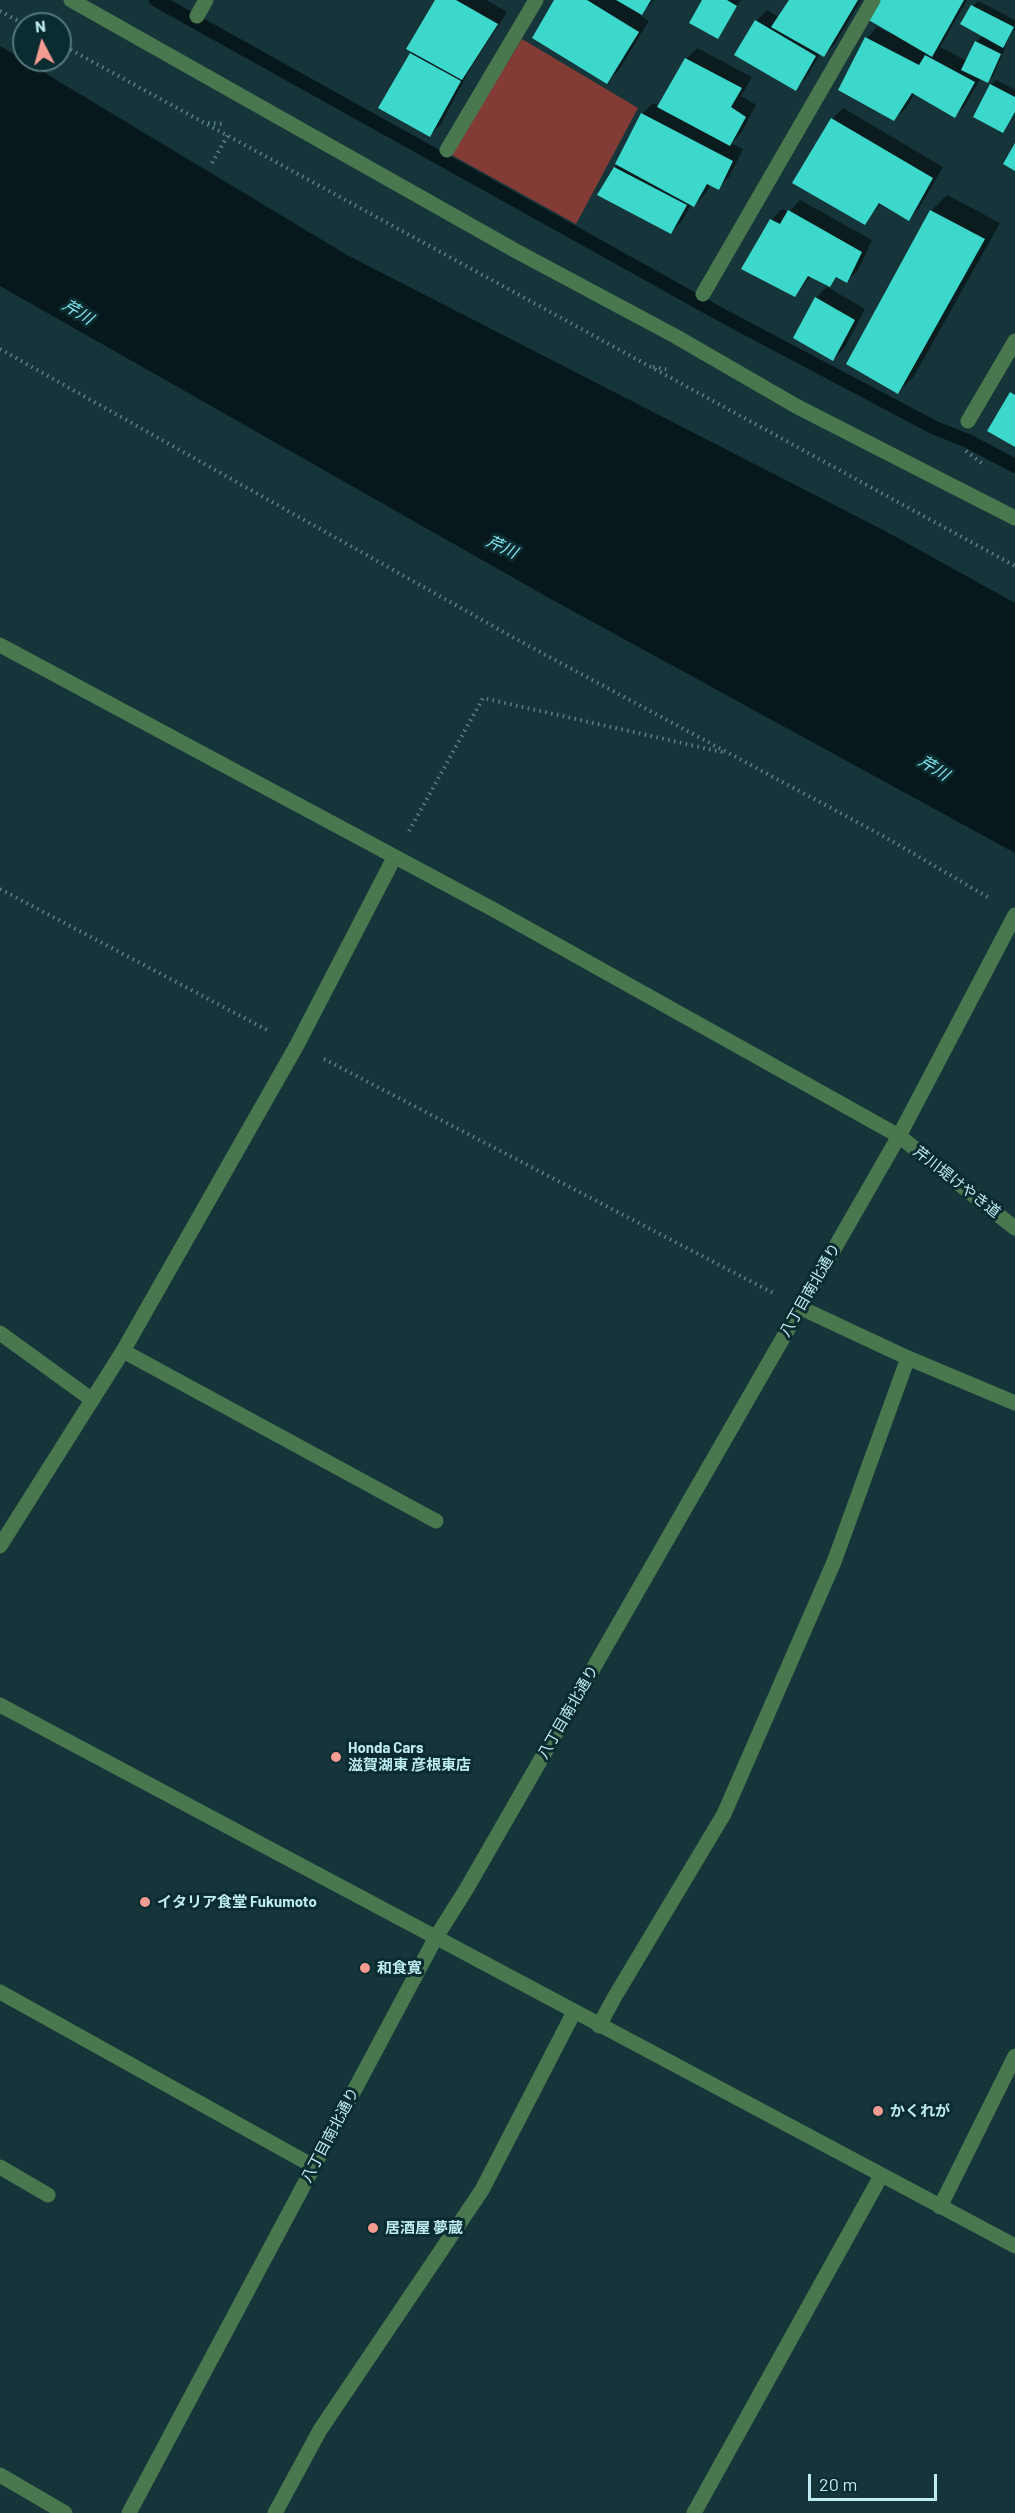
<!DOCTYPE html>
<meta charset="utf-8">
<style>
body{margin:0}
#map{position:relative;width:1015px;height:2513px;overflow:hidden;background:#15353a;font-family:Barlow,sans-serif}
canvas{display:block}
.north{position:absolute;left:12px;top:12px;width:60px;height:60px;box-sizing:border-box;background:#0a2b2f;border:2px solid #52787d;border-radius:50%;rotate:354deg;font-size:16px;font-weight:700;line-height:24px;text-align:center;color:#beecf3}
.north::after{content:'';display:block;margin:auto;width:21px;height:27px;background:#f59c92;clip-path:polygon(50% 0,100% 100%,50% 72%,0 100%)}
.scale{position:absolute;left:808px;top:2474px;width:129px;height:27px;box-sizing:border-box;border:3px solid #beecf3;border-top:0;padding-left:8px;font-size:18px;line-height:21px;white-space:nowrap;color:#beecf3;-webkit-text-stroke:4px #0a2b2f;paint-order:stroke}
</style>
<div id="map">
<canvas width="1015" height="2513"></canvas>
<div class="north">N</div>
<div class="scale">20 m</div>
</div>
<script>
const g = document.querySelector('canvas').getContext('2d');
g.lineJoin = 'round';
function fill(path, color) { g.fillStyle = color; g.fill(path, 'evenodd'); }
const toPath = rows => new Path2D(rows.map(r => 'M' + r).join(''));
function strokePath(path, color, width, dash) { g.strokeStyle = color; g.lineWidth = width; g.lineCap = dash ? 'butt' : 'round'; g.setLineDash(dash || []); g.stroke(path); }
function drawText(font, color, halo, rows, align = 'center') {
  g.font = font + ' Barlow,"Noto Sans JP",sans-serif'; g.lineWidth = 6; g.setLineDash([]); g.textBaseline = 'middle'; g.strokeStyle = halo; g.fillStyle = color; for (const [text, x, y, turn = 0] of rows) {
    g.save(); g.translate(x, y); g.rotate((+turn || 0) * Math.PI / 180); g.textAlign = isNaN(turn) ? turn : align; if (halo) g.strokeText(text, 0, 0); g.fillText(text, 0, 0); g.restore();
  }
}
fill(toPath([
 [522,39,638,108,576,224,450,154]
]), '#833b35');
fill(toPath([
 [0,46,347,255,885,531,1015,603,1015,853,549,598,0,286]
]), '#06181b');
fill(toPath([
 [437,0,486,0,507,12,470,69,441,124,430,135,411,54],
 [556,0,654,0,640,15,649,21,618,71,607,82],
 [704,0,741,0,718,37],
 [790,0,861,0,834,45,823,55,820,54,806,78,796,89,756,21,767,10,779,17],
 [879,0,967,0,940,47,967,61,976,42,983,35,973,6,978,1,1015,20,1015,28,1002,47,1005,48,993,76,987,81,981,78,965,105,955,116,915,93,905,109,894,119,867,38,877,27,889,33,891,31],
 [697,48,752,77,741,96,756,105,741,133,731,143,743,149,729,177,718,188,711,184,705,194,694,205,692,203,682,221,671,232,615,168,642,114,653,103,659,106,686,59],
 [996,80,1015,90,1015,114,1003,131,991,85],
 [843,108,943,167,919,208,909,219,881,203,865,223,832,119],
 [947,195,1000,223,914,376,898,392,931,211],
 [800,200,872,240,858,270,847,281,838,276,830,285,811,276,795,295,743,269,771,220,782,209,789,212],
 [827,287,865,309,844,348,833,359,816,298]
]), '#0007');
strokePath(toPath([
 [156,0,725,317,935,428,968,441,1015,466]
]), '#06181b', 14);
fill(toPath([
 [435,0,456,0,498,24,462,80,406,49],
 [554,0,587,0,639,32,607,84,532,38],
 [616,0,651,0,642,15],
 [702,0,727,0,737,6,718,39,689,23],
 [789,0,858,0,824,57,771,27],
 [877,0,964,0,932,57,867,19],
 [971,5,1014,27,1003,48,960,24],
 [755,20,816,56,796,91,734,55],
 [865,37,919,65,925,55,975,82,955,118,912,93,894,121,838,90],
 [975,41,1001,54,988,83,961,70],
 [410,53,461,81,430,137,378,108],
 [685,58,742,88,731,107,746,117,730,146,657,107],
 [990,84,1015,97,1015,112,1003,133,973,117],
 [641,113,733,161,719,190,707,184,694,207,615,164],
 [831,118,933,178,909,221,879,203,865,225,792,183],
 [1015,143,1015,171,1003,164],
 [614,167,687,205,671,234,597,195],
 [788,210,862,252,847,283,836,277,830,287,808,276,795,297,741,269,770,219,780,224],
 [930,210,985,239,898,394,846,364],
 [815,297,855,320,833,361,793,338],
 [1010,392,1015,395,1015,447,987,431]
]), '#3cd8cb');
strokePath(toPath([
 [0,11,24,24],
 [60,44,1015,566],
 [208,123,225,124],
 [212,163,228,135],
 [0,349,516,639,885,837,991,899],
 [653,367,670,370],
 [966,451,984,465],
 [409,831,483,698,726,753],
 [0,889,269,1031],
 [324,1059,775,1294]
]), '#5b8187', 4, [1.5, 4.5]);
strokePath(toPath([
 [71,0,516,251,675,336,796,406,1015,518],
 [197,16,206,0],
 [447,150,536,0],
 [703,294,873,0],
 [968,421,1015,341],
 [0,645,498,912,899,1136,1015,1228],
 [799,1307,908,1358,1015,1403],
 [0,1333,91,1399],
 [123,1351,436,1521],
 [0,1546,123,1351,297,1045,394,858],
 [0,1992,313,2166],
 [599,2026,614,1998,724,1814,834,1562,908,1358],
 [0,2167,48,2195],
 [940,2207,1015,2056],
 [0,2475,65,2513],
 [275,2513,320,2430,482,2190,574,2012],
 [694,2513,881,2176]
]), '#49784e', 15);
strokePath(toPath([
 [0,1705,1015,2246],
 [129,2513,435,1939,467,1888,899,1136,1015,915]
]), '#49784e', 15);
for (const [x, y, r, color] of [
 [336,1757,6,"#f59c92"],
 [145,1902,6,"#f59c92"],
 [365,1968,6,"#f59c92"],
 [878,2111,6,"#f59c92"],
 [373,2228,6,"#f59c92"]
]) { const dot = new Path2D(); dot.arc(x, y, r, 0, 2 * Math.PI); g.fillStyle = color; g.fill(dot); strokePath(dot, '#0a2b2f', 2); }
drawText('15px', '#beecf3', '#0a2b2f', [
 ["芹川堤けやき道",957,1182,38],
 ["八丁目南北通り",810,1290,-60],
 ["八丁目南北通り",568,1712,-60],
 ["八丁目南北通り",330,2135,-62]
]);
drawText('bold 15px', '#beecf3', '#0a2b2f', [
 ["Honda Cars",348,1748],
 ["滋賀湖東 彦根東店",348,1765],
 ["イタリア食堂 Fukumoto",157,1902],
 ["和食寛",377,1968],
 ["かくれが",890,2111],
 ["居酒屋 夢蔵",385,2228]
], 'left');
drawText('italic 16px', '#87eaf7', '#0a2b2f', [
 ["芹川",78,312,32],
 ["芹川",502,547,25],
 ["芹川",934,768,32]
]);
</script>
